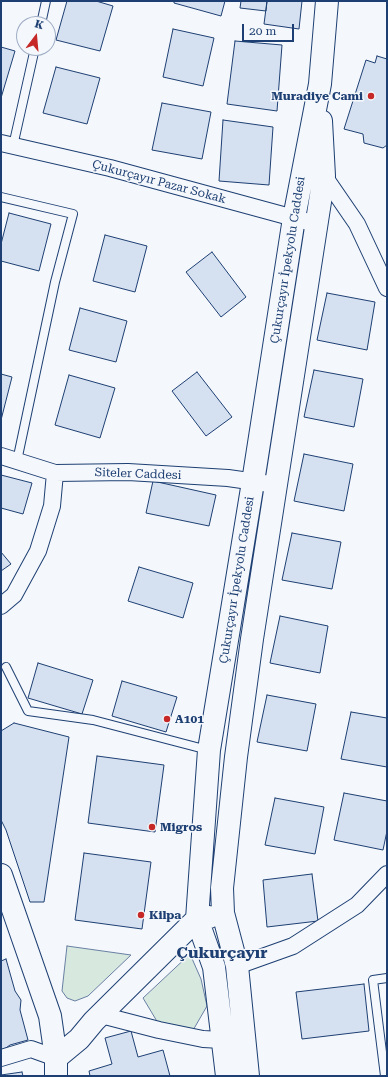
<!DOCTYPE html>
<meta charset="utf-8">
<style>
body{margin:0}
#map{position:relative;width:388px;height:1077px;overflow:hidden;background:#f4f7fb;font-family:"Roboto Serif",serif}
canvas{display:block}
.frame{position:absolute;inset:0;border:2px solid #1d3f73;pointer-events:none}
.north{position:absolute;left:16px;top:16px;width:40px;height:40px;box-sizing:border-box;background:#f4f7fb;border:1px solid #9eadc5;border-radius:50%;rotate:16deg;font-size:11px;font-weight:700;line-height:16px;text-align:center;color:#1d3f73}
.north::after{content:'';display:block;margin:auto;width:14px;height:18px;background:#c62828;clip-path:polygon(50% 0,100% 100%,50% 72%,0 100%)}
.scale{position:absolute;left:242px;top:24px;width:52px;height:18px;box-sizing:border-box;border:2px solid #1d3f73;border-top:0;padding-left:5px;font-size:12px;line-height:14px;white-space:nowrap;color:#1d3f73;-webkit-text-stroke:3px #f4f7fb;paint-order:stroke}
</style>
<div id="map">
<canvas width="388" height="1077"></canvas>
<div class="frame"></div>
<div class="north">K</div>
<div class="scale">20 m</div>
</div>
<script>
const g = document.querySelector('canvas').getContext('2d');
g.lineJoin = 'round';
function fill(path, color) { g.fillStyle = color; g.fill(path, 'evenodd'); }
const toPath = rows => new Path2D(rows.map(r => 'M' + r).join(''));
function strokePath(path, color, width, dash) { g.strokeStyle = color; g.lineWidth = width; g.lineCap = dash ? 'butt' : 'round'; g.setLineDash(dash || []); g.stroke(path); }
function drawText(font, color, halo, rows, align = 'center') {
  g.font = font + ' "Roboto Serif",serif'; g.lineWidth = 3; g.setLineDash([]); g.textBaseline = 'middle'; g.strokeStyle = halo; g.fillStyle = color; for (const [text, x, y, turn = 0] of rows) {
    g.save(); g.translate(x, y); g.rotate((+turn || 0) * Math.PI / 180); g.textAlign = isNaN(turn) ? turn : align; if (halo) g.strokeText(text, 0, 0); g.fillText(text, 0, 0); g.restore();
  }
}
const green = toPath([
 [67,946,131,955,88,996,75,1001,67,998,62,991,67,946],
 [190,954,201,979,207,1006,192,1032,158,1023,143,998,190,954]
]);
fill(green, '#d7e8df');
strokePath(green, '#687fa3', 1);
const building = toPath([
 [67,1,96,1,113,6,100,51,56,40,67,1],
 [174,1,225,1,221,16,174,3,174,1],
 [241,1,267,1,266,11,240,8,241,1],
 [267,1,302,1,299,29,264,24,267,1],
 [173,29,214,38,203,86,163,77,173,29],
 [235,41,282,45,277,111,227,104,235,41],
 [1,47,15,51,1,98,1,47],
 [377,56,387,59,387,145,383,148,364,143,363,134,344,129,366,60,375,63,377,56],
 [56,67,100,78,87,124,43,113,56,67],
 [162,103,211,112,202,159,152,150,162,103],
 [223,120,273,127,269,185,219,181,223,120],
 [9,213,51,224,39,271,1,261,1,244,9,213],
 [105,235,147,246,135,292,93,281,105,235],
 [212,252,246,297,221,317,186,272,212,252],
 [327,293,375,302,367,350,317,340,327,293],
 [80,308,127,321,116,362,69,350,80,308],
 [314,370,363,379,354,427,304,417,314,370],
 [197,372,232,417,206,436,172,391,197,372],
 [1,374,12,377,1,420,1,374],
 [69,375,115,388,100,438,55,425,69,375],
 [304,454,353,464,344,511,294,501,304,454],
 [1,475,32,483,23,514,1,508,1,475],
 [153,481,216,495,209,526,146,513,153,481],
 [292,533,341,542,332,589,282,580,292,533],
 [1,552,11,564,1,571,1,552],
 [139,567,193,583,183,618,128,601,139,567],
 [280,616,328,626,320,673,270,663,280,616],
 [38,663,93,680,82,714,28,698,38,663],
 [122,681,177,697,166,732,112,716,122,681],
 [267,695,316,704,307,751,257,742,267,695],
 [351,712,387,718,387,767,341,759,351,712],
 [14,723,69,737,44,902,30,902,6,830,1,820,1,731,14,723],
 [97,756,164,765,155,832,88,823,97,756],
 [344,793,387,801,387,831,383,850,334,840,344,793],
 [275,798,324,807,315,854,265,845,275,798],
 [84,853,151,862,142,929,75,920,84,853],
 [312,874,318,921,267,927,263,880,312,874],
 [6,959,15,991,21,1000,20,1010,28,1040,10,1045,3,1050,1,1050,1,961,6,959],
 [364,984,369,1031,302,1039,296,992,364,984],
 [131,1031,138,1057,163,1050,170,1076,90,1076,89,1071,112,1064,105,1038,131,1031],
 [22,1072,23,1076,1,1076,1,1075,22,1072]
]);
fill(building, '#d5e0f0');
strokePath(building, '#1d3f73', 1);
const lane = toPath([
 [41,24,46,1],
 [13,146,35,48],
 [1,197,73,214,55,282,17,461],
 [6,667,28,711,93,720,208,750],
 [385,1076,373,980,387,978]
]);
const street = toPath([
 [1,143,110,168,316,224],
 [324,176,357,224,387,288],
 [1,456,55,473,128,472,228,478,277,485],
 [1,606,14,595,38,551,52,506,55,473],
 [237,966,293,946,357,905,387,874],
 [101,1015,159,1030,203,1039,222,1040],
 [1,1058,31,1049,56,1058]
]);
const secondary = toPath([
 [1,875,50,1016,56,1058,56,1076],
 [56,1058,79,1039,94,1021,197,919,209,917],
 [227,1076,214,967,197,919,209,750,253,482,294,218,320,84,327,1],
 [248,1076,237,966,223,913,222,888,236,757,252,639,324,176,321,121]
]);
strokePath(lane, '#1d3f73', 10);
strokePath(street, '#1d3f73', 18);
strokePath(secondary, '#1d3f73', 24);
strokePath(lane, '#f4f7fb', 8);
strokePath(street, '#f4f7fb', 16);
strokePath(secondary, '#f4f7fb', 22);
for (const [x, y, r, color] of [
 [371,96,4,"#c62828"],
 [167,719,4,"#c62828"],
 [152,827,4,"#c62828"],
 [141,915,4,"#c62828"]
]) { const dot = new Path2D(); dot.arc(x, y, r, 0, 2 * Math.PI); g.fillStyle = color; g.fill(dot); strokePath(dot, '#f4f7fb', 1.5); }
drawText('bold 12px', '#1d3f73', '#f4f7fb', [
 ["Muradiye Cami",363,96,"right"],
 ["A101",175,719],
 ["Migros",160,827],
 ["Kilpa",149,915]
], 'left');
drawText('12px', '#1d3f73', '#f4f7fb', [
 ["Çukurçayır Pazar Sokak",159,182,15],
 ["Çukurçayır İpekyolu Caddesi",288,260,-81],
 ["Siteler Caddesi",138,474,2],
 ["Çukurçayır İpekyolu Caddesi",237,580,-81]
]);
drawText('bold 16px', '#1d3f73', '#f4f7fb', [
 ["Çukurçayır",222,953]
]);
</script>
